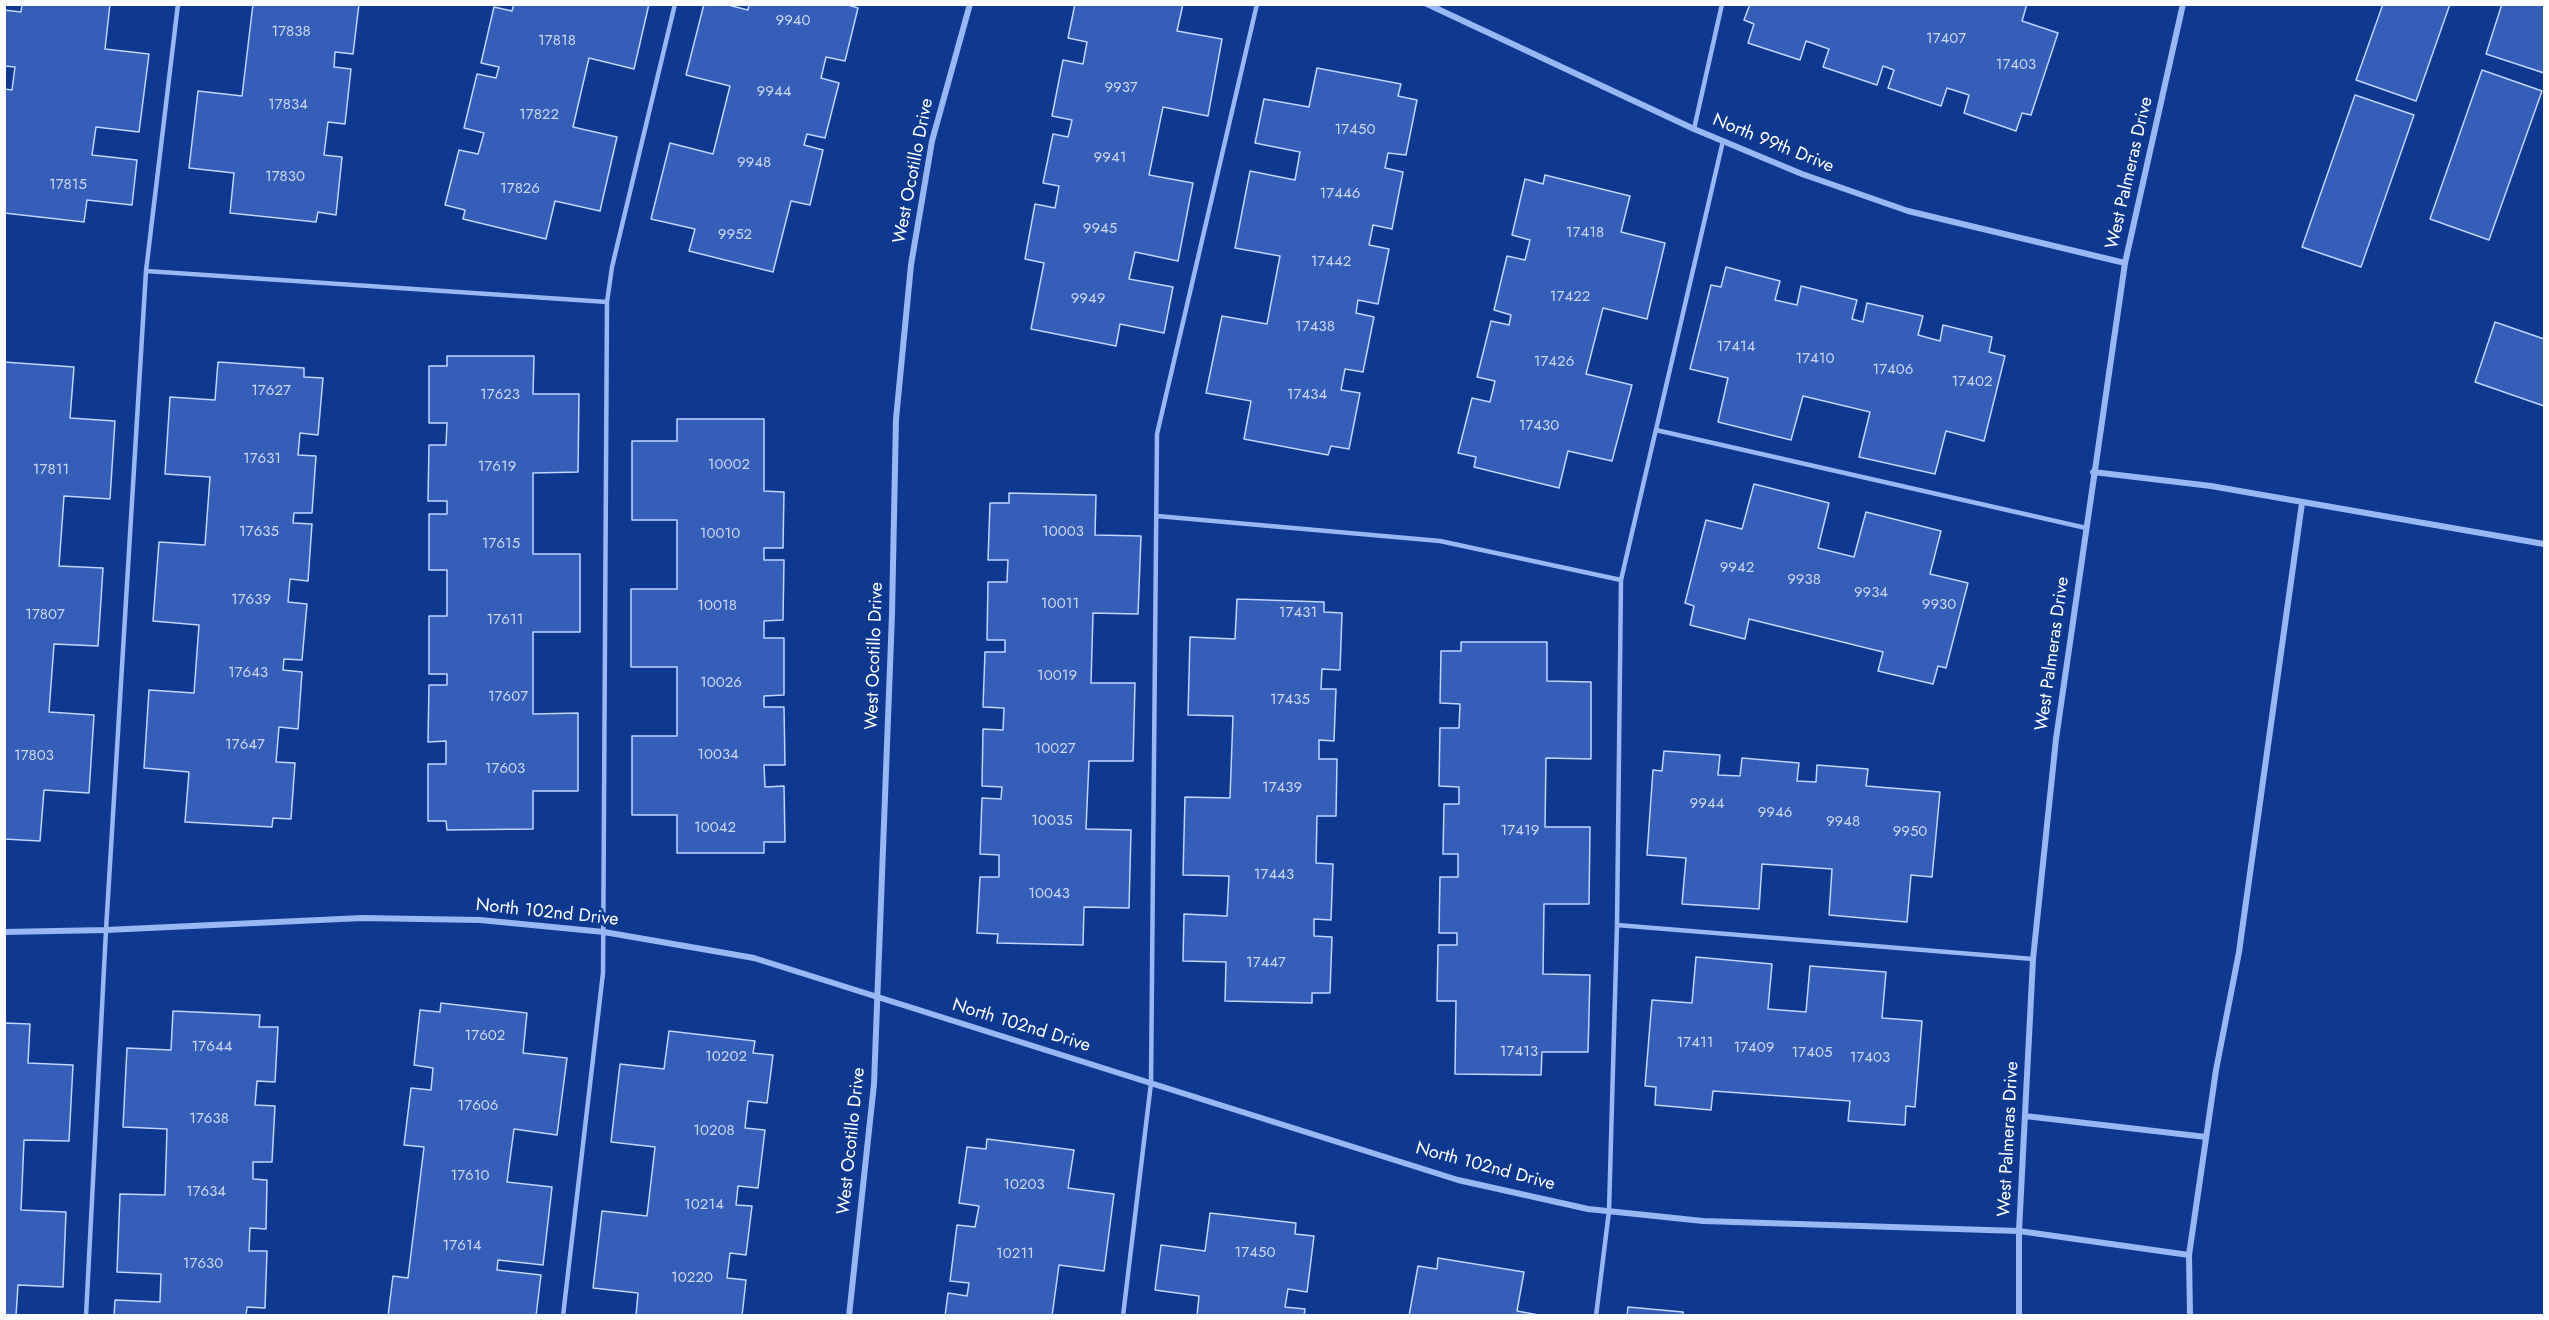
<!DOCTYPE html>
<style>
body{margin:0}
#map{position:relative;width:2549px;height:1320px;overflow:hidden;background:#0f3890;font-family:Jost,sans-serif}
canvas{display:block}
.frame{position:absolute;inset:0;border:6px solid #fff;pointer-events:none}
</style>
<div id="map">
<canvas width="2549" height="1320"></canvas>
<div class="frame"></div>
</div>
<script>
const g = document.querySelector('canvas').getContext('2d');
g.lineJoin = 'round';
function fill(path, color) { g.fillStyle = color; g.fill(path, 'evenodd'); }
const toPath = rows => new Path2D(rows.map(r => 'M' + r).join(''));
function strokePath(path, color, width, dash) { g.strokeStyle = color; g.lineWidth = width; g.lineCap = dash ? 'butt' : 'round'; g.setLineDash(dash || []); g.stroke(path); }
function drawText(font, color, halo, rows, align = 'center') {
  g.font = font + ' Jost,sans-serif'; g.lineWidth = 6; g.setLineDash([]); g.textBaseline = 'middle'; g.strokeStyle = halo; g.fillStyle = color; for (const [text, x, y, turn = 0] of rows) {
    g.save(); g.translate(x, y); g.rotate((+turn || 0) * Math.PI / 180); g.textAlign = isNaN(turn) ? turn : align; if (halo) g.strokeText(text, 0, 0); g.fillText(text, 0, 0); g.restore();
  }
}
const building = toPath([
 [22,4,110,4,105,49,149,54,139,132,96,127,92,155,137,160,132,205,87,200,84,222,4,213,4,89,12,90,15,67,4,66,4,10,21,12,22,4],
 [253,4,359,4,353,54,335,52,334,67,351,69,345,124,328,122,324,155,342,157,336,215,318,212,316,222,230,213,234,173,189,168,198,91,242,96,253,4],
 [514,4,649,4,634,69,589,58,573,127,617,137,600,211,555,201,546,239,463,219,465,210,445,205,459,150,478,154,484,133,464,128,477,74,496,78,499,67,481,63,494,7,512,11,514,4],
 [704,4,724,4,748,10,749,4,845,4,858,8,845,61,826,57,821,78,839,83,825,138,807,134,804,145,823,150,810,205,791,201,773,272,689,251,695,229,651,219,670,143,713,154,730,86,686,75,704,4],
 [1075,4,1183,4,1177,31,1222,39,1208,116,1163,107,1149,175,1193,183,1178,261,1135,252,1129,279,1173,287,1164,333,1120,324,1116,346,1031,329,1044,263,1025,259,1035,204,1055,208,1059,186,1043,183,1053,134,1068,137,1072,120,1052,116,1063,60,1083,64,1087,42,1068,38,1075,4],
 [1750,4,2027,4,2022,21,2058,33,2031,115,2022,113,2016,131,1964,113,1969,95,1947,88,1941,106,1888,88,1894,70,1883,66,1877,85,1823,67,1829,49,1806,41,1800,60,1748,43,1754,24,1744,20,1750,4],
 [2383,4,2450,4,2416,101,2356,80,2383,4],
 [2502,4,2544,4,2544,73,2486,54,2502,4],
 [1317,68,1401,84,1398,96,1417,100,1406,155,1388,153,1385,168,1403,172,1392,229,1373,225,1369,245,1389,249,1378,304,1358,300,1356,313,1374,317,1363,372,1345,369,1341,390,1360,393,1349,449,1331,446,1328,455,1244,439,1251,401,1206,393,1222,316,1267,324,1280,256,1235,248,1250,171,1295,180,1300,152,1255,143,1264,99,1309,107,1317,68],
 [2482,70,2542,91,2489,240,2430,219,2482,70],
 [2355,95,2414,115,2361,267,2302,247,2355,95],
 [1545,175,1630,196,1621,232,1665,243,1647,319,1603,308,1586,374,1632,385,1612,461,1568,451,1559,488,1474,467,1476,457,1458,453,1472,398,1490,402,1495,381,1477,377,1491,321,1509,325,1511,315,1494,310,1507,256,1525,260,1530,240,1512,235,1525,179,1543,184,1545,175],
 [1726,267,1780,281,1775,300,1797,305,1801,286,1857,300,1852,319,1863,322,1867,303,1923,316,1918,335,1940,341,1943,325,1992,337,1989,352,2005,356,1984,441,1946,431,1935,474,1859,457,1870,412,1803,396,1791,440,1718,422,1728,378,1690,369,1711,285,1721,287,1726,267],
 [2495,322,2544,339,2544,406,2475,382,2495,322],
 [447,356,534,356,533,394,579,394,578,472,533,473,533,554,580,554,580,632,533,632,533,714,578,713,578,791,533,791,533,829,447,830,446,821,428,821,428,764,446,764,446,741,428,742,429,685,447,685,447,674,429,674,429,616,447,616,447,570,429,570,429,514,447,514,447,501,428,501,429,445,446,445,447,423,429,423,429,366,447,366,447,356],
 [4,362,74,367,70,418,115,421,110,499,64,496,59,566,103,568,98,646,54,644,49,712,94,715,89,793,44,790,40,841,4,839,4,362],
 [218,362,304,368,304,377,323,378,318,435,300,433,298,455,316,456,312,513,294,513,293,523,312,524,308,581,290,579,288,602,307,604,302,660,284,659,283,670,302,672,298,729,279,727,276,762,295,763,291,819,273,818,272,827,185,822,189,772,144,768,149,690,194,693,199,625,153,621,159,542,205,545,210,477,165,474,170,397,215,400,218,362],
 [677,419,764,419,764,491,784,492,783,548,764,548,764,560,784,560,783,620,764,621,764,638,784,638,784,695,764,696,764,707,784,707,785,765,764,765,765,787,784,786,785,842,764,842,764,853,677,853,677,815,632,815,632,736,677,736,677,667,631,667,631,589,677,589,677,520,632,520,632,441,677,441,677,419],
 [1754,484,1829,503,1818,548,1854,557,1866,512,1941,531,1930,574,1968,583,1946,668,1938,666,1933,684,1878,671,1883,652,1749,619,1745,639,1690,625,1694,606,1685,603,1706,520,1742,529,1754,484],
 [1009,493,1096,495,1095,535,1141,536,1138,614,1093,613,1091,683,1135,683,1133,761,1089,761,1086,829,1131,830,1129,908,1084,907,1083,945,997,943,998,934,977,933,980,877,999,877,999,855,980,854,982,798,1001,799,1002,787,982,786,983,729,1003,730,1004,708,983,707,985,652,1005,652,1005,640,987,640,988,582,1007,582,1008,560,988,560,990,503,1009,503,1009,493],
 [1237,599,1324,602,1324,612,1342,613,1340,670,1322,669,1321,689,1336,689,1334,741,1319,740,1319,759,1337,759,1336,816,1317,816,1316,863,1333,864,1331,920,1314,919,1314,936,1332,937,1330,993,1312,993,1312,1003,1225,1001,1226,962,1183,961,1184,914,1227,916,1229,876,1183,875,1185,797,1230,798,1233,716,1188,715,1190,637,1235,639,1237,599],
 [1461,642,1547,642,1547,681,1591,682,1591,759,1546,758,1545,827,1590,827,1589,904,1544,904,1543,974,1590,975,1588,1052,1542,1052,1541,1075,1455,1074,1456,1001,1437,1001,1438,945,1457,945,1457,933,1439,933,1440,877,1458,877,1458,854,1443,854,1444,804,1459,804,1459,787,1439,786,1440,728,1459,728,1460,704,1440,703,1441,651,1461,651,1461,642],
 [1664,751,1720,755,1718,775,1740,776,1742,758,1799,763,1797,781,1816,782,1817,765,1868,769,1866,786,1940,792,1932,877,1911,875,1907,922,1829,915,1832,869,1762,864,1759,909,1682,904,1686,858,1647,855,1653,770,1662,771,1664,751],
 [1696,957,1772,964,1768,1009,1806,1012,1810,966,1886,972,1882,1018,1922,1021,1915,1107,1906,1106,1905,1125,1848,1121,1850,1101,1713,1091,1711,1110,1655,1105,1656,1087,1645,1086,1652,1000,1692,1003,1696,957],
 [441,1003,527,1013,523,1053,567,1058,557,1135,514,1129,507,1182,552,1187,543,1265,498,1260,497,1270,541,1275,536,1316,388,1316,393,1276,408,1278,424,1147,404,1145,411,1088,431,1090,433,1068,414,1065,420,1010,440,1012,441,1003],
 [173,1011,260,1015,259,1027,278,1027,275,1082,257,1081,255,1105,275,1106,272,1162,253,1162,253,1179,267,1180,266,1229,250,1228,249,1251,267,1251,265,1308,247,1307,246,1316,114,1316,115,1300,160,1302,161,1274,117,1272,120,1194,165,1195,167,1129,123,1127,127,1048,171,1050,173,1011],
 [4,1023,30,1024,28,1063,73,1065,69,1141,24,1140,21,1210,66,1212,63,1287,18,1285,16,1316,4,1316,4,1023],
 [669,1031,755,1041,753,1053,773,1055,767,1103,748,1101,745,1128,765,1130,758,1188,738,1186,736,1205,752,1206,746,1255,730,1253,727,1278,746,1280,742,1316,636,1316,638,1293,593,1288,602,1211,647,1216,655,1147,611,1142,620,1064,664,1069,669,1031],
 [987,1139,1074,1150,1068,1188,1114,1194,1104,1271,1059,1265,1052,1316,945,1316,948,1293,967,1296,969,1283,950,1281,957,1225,975,1227,979,1206,959,1203,967,1147,986,1149,987,1139],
 [1210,1213,1296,1223,1295,1234,1314,1236,1307,1292,1288,1289,1285,1307,1305,1309,1304,1316,1197,1316,1199,1296,1155,1290,1161,1245,1205,1251,1210,1213],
 [1438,1258,1524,1272,1517,1311,1544,1316,1409,1316,1418,1266,1437,1269,1438,1258],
 [1628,1307,1683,1312,1683,1316,1627,1316,1628,1307]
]);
fill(building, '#345eb8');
strokePath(building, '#c1d5fe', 1.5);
strokePath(toPath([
 [1694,129,1722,4],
 [146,271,607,302],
 [1656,430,2086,528],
 [1157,516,1440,541,1621,580],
 [1617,925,2033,959],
 [86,1316,106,930,146,271,178,4],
 [563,1316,603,973,607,302,612,267,675,4],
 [1123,1316,1151,1083,1157,434,1257,4],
 [1596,1316,1609,1211,1617,925,1621,580,1723,141]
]), '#99b7f3', 4.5);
strokePath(toPath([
 [1427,4,1694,129,1802,174,1908,211,2125,263],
 [2093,472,2211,486,2544,544],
 [4,932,106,930,362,918,480,920,604,932,754,958,1458,1180,1588,1209,1703,1221,2019,1231,2189,1255],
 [2025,1116,2206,1137],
 [849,1316,874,1084,892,614,896,419,911,265,932,141,970,4],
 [2019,1316,2019,1231,2033,959,2056,739,2125,263,2183,4],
 [2190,1316,2189,1255,2216,1070,2239,952,2302,503]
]), '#99b7f3', 6);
drawText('15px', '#ccd7ed', null, [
 ["9940",793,21],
 ["17838",291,32],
 ["17407",1946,39],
 ["17818",557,41],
 ["17403",2016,65],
 ["9937",1121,88],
 ["9944",774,92],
 ["17834",288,105],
 ["17822",539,115],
 ["17450",1355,130],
 ["9941",1110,158],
 ["9948",754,163],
 ["17830",285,177],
 ["17815",68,185],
 ["17826",520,189],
 ["17446",1340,194],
 ["9945",1100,229],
 ["17418",1585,233],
 ["9952",735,235],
 ["17442",1331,262],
 ["17422",1570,297],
 ["9949",1088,299],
 ["17438",1315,327],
 ["17414",1736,347],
 ["17410",1815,359],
 ["17426",1554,362],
 ["17406",1893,370],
 ["17402",1972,382],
 ["17627",271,391],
 ["17623",500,395],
 ["17434",1307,395],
 ["17430",1539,426],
 ["17631",262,459],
 ["10002",729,465],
 ["17619",497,467],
 ["17811",51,470],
 ["17635",259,532],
 ["10003",1063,532],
 ["10010",720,534],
 ["17615",501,544],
 ["9942",1737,568],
 ["9938",1804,580],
 ["9934",1871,593],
 ["17639",251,600],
 ["10011",1060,604],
 ["9930",1939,605],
 ["10018",717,606],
 ["17431",1298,613],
 ["17807",45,615],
 ["17611",505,620],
 ["17643",248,673],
 ["10019",1057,676],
 ["10026",721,683],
 ["17607",508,697],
 ["17435",1290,700],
 ["17647",245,745],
 ["10027",1055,749],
 ["10034",718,755],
 ["17803",34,756],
 ["17603",505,769],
 ["17439",1282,788],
 ["9944",1707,804],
 ["9946",1775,813],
 ["10035",1052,821],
 ["9948",1843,822],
 ["10042",715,828],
 ["17419",1520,831],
 ["9950",1910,832],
 ["17443",1274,875],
 ["10043",1049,894],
 ["17447",1266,963],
 ["17602",485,1036],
 ["17411",1695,1043],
 ["17644",212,1047],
 ["17409",1754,1048],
 ["17413",1519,1052],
 ["17405",1812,1053],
 ["10202",726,1057],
 ["17403",1870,1058],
 ["17606",478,1106],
 ["17638",209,1119],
 ["10208",714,1131],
 ["17610",470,1176],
 ["10203",1024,1185],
 ["17634",206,1192],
 ["10214",704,1205],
 ["17614",462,1246],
 ["17450",1255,1253],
 ["10211",1015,1254],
 ["17630",203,1264],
 ["10220",692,1278]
]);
drawText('18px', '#fff', '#0f3890', [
 ["North 99th Drive",1773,144,22],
 ["West Ocotillo Drive",914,171,-79],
 ["West Palmeras Drive",2130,173,-77],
 ["West Palmeras Drive",2053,654,-82],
 ["West Ocotillo Drive",875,656,-88],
 ["North 102nd Drive",547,913,6],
 ["North 102nd Drive",1021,1026,17],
 ["West Palmeras Drive",2009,1139,-87],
 ["West Ocotillo Drive",852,1141,-84],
 ["North 102nd Drive",1485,1167,15]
]);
</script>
